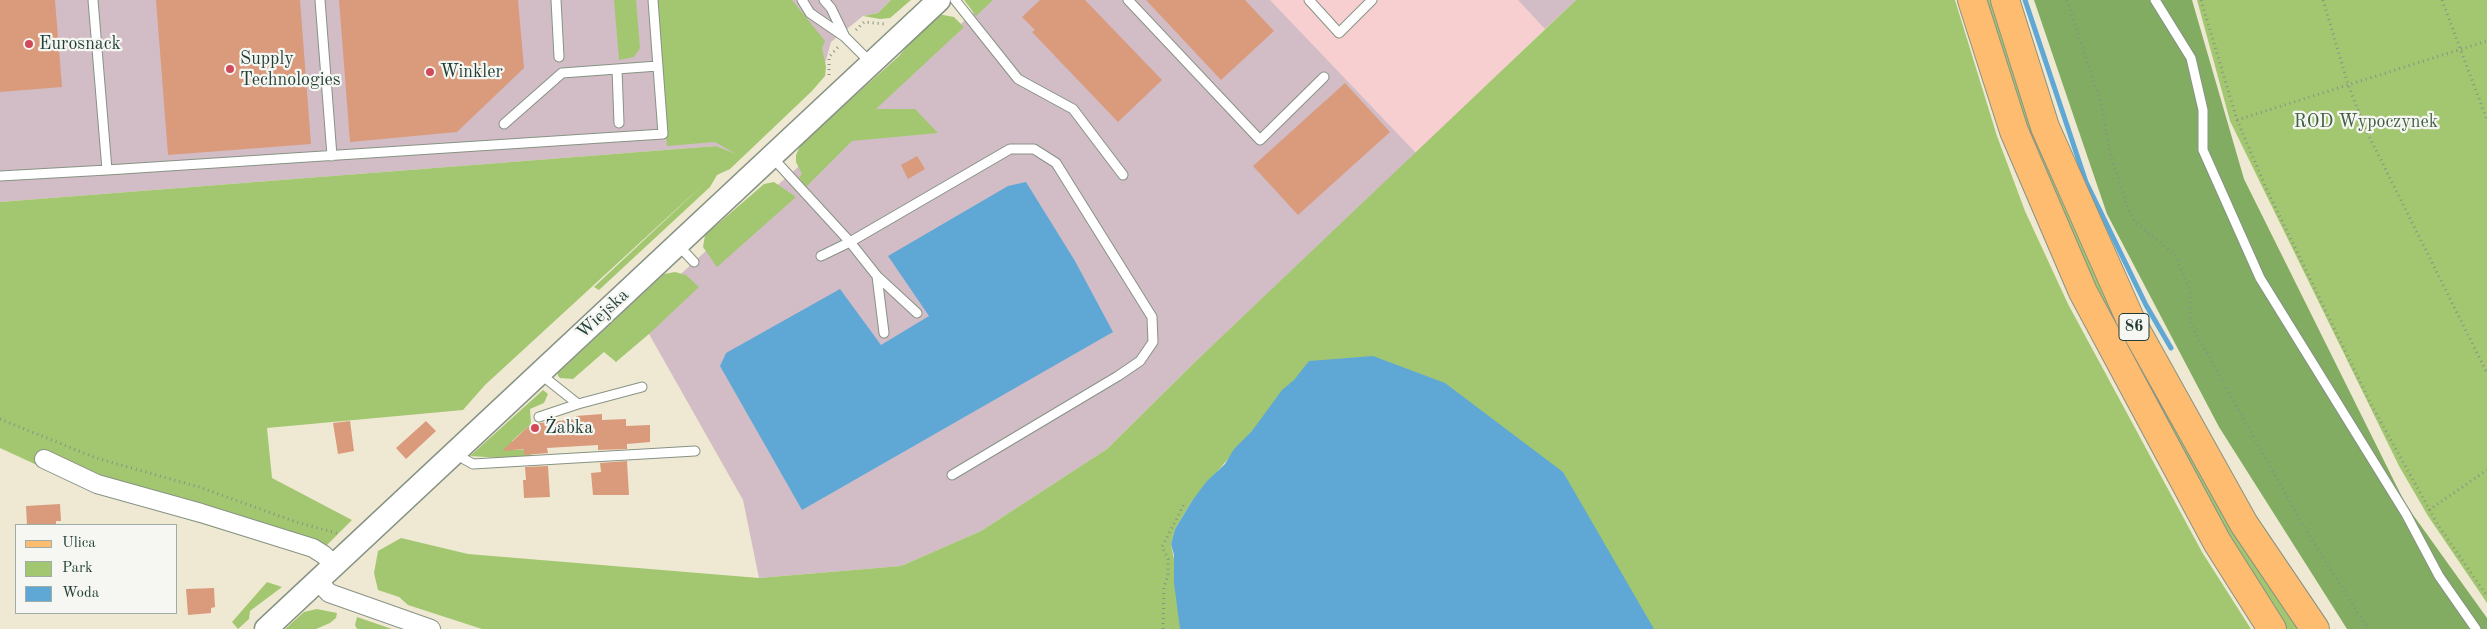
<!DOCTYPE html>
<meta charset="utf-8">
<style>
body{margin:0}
#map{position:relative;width:2487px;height:629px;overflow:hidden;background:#efe9d3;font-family:"Old Standard TT",serif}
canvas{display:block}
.legend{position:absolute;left:15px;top:524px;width:162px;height:90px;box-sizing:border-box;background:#f6f6f2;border:1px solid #a0aca6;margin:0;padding:6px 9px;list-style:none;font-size:15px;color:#1f3d34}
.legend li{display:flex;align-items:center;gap:10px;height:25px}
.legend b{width:25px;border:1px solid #a0aca6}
</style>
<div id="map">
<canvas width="2487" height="629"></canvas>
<ul class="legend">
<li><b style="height:6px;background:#fdbc6f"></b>Ulica</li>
<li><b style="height:14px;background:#a3c770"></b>Park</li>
<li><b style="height:14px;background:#5fa8d6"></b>Woda</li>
</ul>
</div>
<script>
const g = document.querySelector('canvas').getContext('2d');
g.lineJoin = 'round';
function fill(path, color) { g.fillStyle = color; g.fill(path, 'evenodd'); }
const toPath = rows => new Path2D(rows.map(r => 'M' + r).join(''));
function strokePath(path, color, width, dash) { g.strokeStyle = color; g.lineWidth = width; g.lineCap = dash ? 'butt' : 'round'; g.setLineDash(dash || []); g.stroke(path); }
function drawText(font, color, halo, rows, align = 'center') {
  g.font = font + ' "Old Standard TT",serif'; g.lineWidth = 4.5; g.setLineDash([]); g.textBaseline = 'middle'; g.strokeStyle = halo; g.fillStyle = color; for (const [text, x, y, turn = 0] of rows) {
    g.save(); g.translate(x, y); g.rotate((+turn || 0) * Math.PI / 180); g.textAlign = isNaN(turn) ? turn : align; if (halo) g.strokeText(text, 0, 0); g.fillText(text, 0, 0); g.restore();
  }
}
fill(toPath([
 [1266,0,1520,0,1545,29,1416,153,1390,132]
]), '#f7cfd1');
fill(toPath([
 [0,0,891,0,878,13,863,16,831,42,823,71,735,154,716,146,0,202],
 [988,0,1270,0,1416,153,1198,359,1107,449,981,531,901,566,759,578,743,500,649,334,632,319,772,190],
 [1518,0,1576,0,1545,29]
]), '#d2bdc6');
fill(toPath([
 [614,0,636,0,640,48,634,57,619,60],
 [656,0,792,0,825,41,822,48,826,67,825,76,812,91,730,169,717,175,710,187,682,213,599,290,594,287,707,181,485,385,463,410,267,428,272,478,352,520,314,558,91,490,0,448,0,202,716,146,736,154,715,142,667,146],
 [891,0,911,0,890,18,880,19,863,16,878,13],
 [964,0,993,0,976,16],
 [1576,0,1955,0,1997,136,2025,211,2068,304,2202,552,2251,629,1588,629,1252,431,1192,501,1175,529,1171,544,1174,559,1222,629,482,629,408,605,399,597,378,590,374,573,378,551,401,538,468,554,759,578,901,566,981,531,1107,449,1198,359],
 [1981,0,1991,0,2061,199,2110,305,2301,629,2286,629,2224,536,2051,202],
 [2197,0,2487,0,2487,603,2428,516,2399,466,2230,121],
 [938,14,954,17,964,27,876,109,915,109,938,133,852,141,806,187,799,177,802,174,796,162,796,155,801,144,899,56,931,18],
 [774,182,796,197,717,267,703,247,705,235,764,184],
 [675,272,686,275,699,287,649,334,616,362,604,352,573,379,560,378,558,376,558,373,664,274],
 [543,390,548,394,544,403,530,409,531,424,512,441,513,450,531,449,531,456,501,458,470,456],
 [267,582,282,587,250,611,249,619,238,629,232,622],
 [317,609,337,613,336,618,330,623,316,629,285,629,304,612],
 [357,617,392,629,357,629,355,625]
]), '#a3c770');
fill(toPath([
 [2034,0,2192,0,2244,179,2406,505,2487,618,2487,629,2347,629,2219,427,2107,214]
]), '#82ac62');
fill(toPath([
 [1026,182,1075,261,1113,332,802,510,720,366,726,353,840,289,881,345,929,316,888,256,1008,186],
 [1373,356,1445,383,1563,472,1654,629,1180,629,1174,583,1174,555,1171,544,1175,529,1192,501,1206,482,1225,464,1234,449,1252,431,1282,390,1294,380,1309,361]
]), '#5fa8d6');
strokePath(toPath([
 [2025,0,2086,182,2146,305,2171,348]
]), '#5fa8d6', 5);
fill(toPath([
 [0,0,55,0,62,87,0,92],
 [156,0,300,0,311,144,168,155],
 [339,0,518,0,524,68,457,132,350,142],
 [1040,0,1085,0,1162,80,1118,122,1032,32,1035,30,1022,17],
 [1146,0,1245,0,1274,31,1221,80],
 [1345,83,1390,132,1298,215,1253,166],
 [917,156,925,169,908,179,901,165],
 [602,414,602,420,626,419,626,426,650,425,650,442,627,444,627,449,598,450,598,445,547,448,548,453,524,455,524,449,502,451,531,424,576,419,576,416],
 [350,421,354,451,338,454,333,423],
 [426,421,436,431,406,459,396,448],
 [627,461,629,495,593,495,591,473,601,472,600,463],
 [548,466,550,497,524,498,523,480,526,480,525,467],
 [60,504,61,521,56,521,56,525,27,525,26,506],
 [214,588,215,607,211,608,211,613,188,615,186,589]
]), '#da9a7c');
const service = toPath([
 [93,0,107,170,663,134,653,0],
 [320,0,332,156],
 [556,0,559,57],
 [802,0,810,13,845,37,871,63],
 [824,0,831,8,844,35],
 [955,0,1018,79,1073,109,1123,175],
 [1128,0,1260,140,1324,77],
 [1309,0,1339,33,1372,0],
 [2155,0,2191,58,2203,110,2203,150,2260,278,2406,514,2439,576,2476,629],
 [617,69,619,123],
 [504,124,562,73,658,66],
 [772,157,850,242,1010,149,1034,149,1056,163,1152,317,1153,342,1140,361,1118,376,952,475],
 [0,176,107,170],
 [678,245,694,262],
 [821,256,850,242,877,276,917,313],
 [877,276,884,333],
 [539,373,578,404],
 [539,417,578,404,642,387],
 [458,452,464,459,473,464,695,451]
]);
const minor = toPath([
 [44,459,97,484,201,513,313,548,324,555,334,565],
 [318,581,329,593,431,629]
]);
const tertiary = toPath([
 [266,629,939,0]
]);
const primary = toPath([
 [1972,0,2014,131,2083,292,2217,542,2272,629],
 [2005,0,2045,127,2132,323,2244,524,2315,629]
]);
strokePath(service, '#879384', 11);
strokePath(minor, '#879384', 20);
strokePath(tertiary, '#879384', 25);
strokePath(primary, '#879384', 30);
strokePath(toPath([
 [2067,0,2101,104,2110,153,2126,203,2134,221,2176,256,2190,291,2190,323,2304,527,2368,629],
 [2201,0,2237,120,2267,190,2372,406,2438,525,2487,596],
 [2323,0,2348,84,2364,126,2487,373],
 [2442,0,2487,120],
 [856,30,864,22,884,24],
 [829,75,829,57,839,46],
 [2237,120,2487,41],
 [0,419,96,458,199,487,296,522,340,534],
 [2429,510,2487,470],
 [1163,629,1164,587,1168,575,1168,559,1162,547,1184,504]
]), '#879384', 3, [1, 4]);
strokePath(service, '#fff', 9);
strokePath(minor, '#fff', 18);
strokePath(tertiary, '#fff', 22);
strokePath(primary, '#fdbc6f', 28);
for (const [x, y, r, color] of [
 [29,44,5,"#d1495b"],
 [230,69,5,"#d1495b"],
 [430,72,5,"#d1495b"],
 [535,428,5,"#d1495b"]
]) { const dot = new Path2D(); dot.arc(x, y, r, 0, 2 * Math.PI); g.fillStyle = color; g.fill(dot); strokePath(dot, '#f6f6f2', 2); }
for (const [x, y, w] of [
 [2134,327,30]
]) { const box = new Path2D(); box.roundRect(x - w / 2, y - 13.5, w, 27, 4); g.fillStyle = '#f6f6f2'; g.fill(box); strokePath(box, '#1f3d34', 1); }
drawText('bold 16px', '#1f3d34', null, [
 ["86",2134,327]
]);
drawText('18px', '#1f3d34', '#f6f6f2', [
 ["Eurosnack",39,44],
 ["Supply",240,59],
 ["Technologies",240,80],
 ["Winkler",440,72],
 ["Żabka",545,428]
], 'left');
drawText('18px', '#406043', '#f6f6f2', [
 ["ROD Wypoczynek",2366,122]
]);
drawText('18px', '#1f3d34', '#f6f6f2', [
 ["Wiejska",603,314,-43]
]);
</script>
